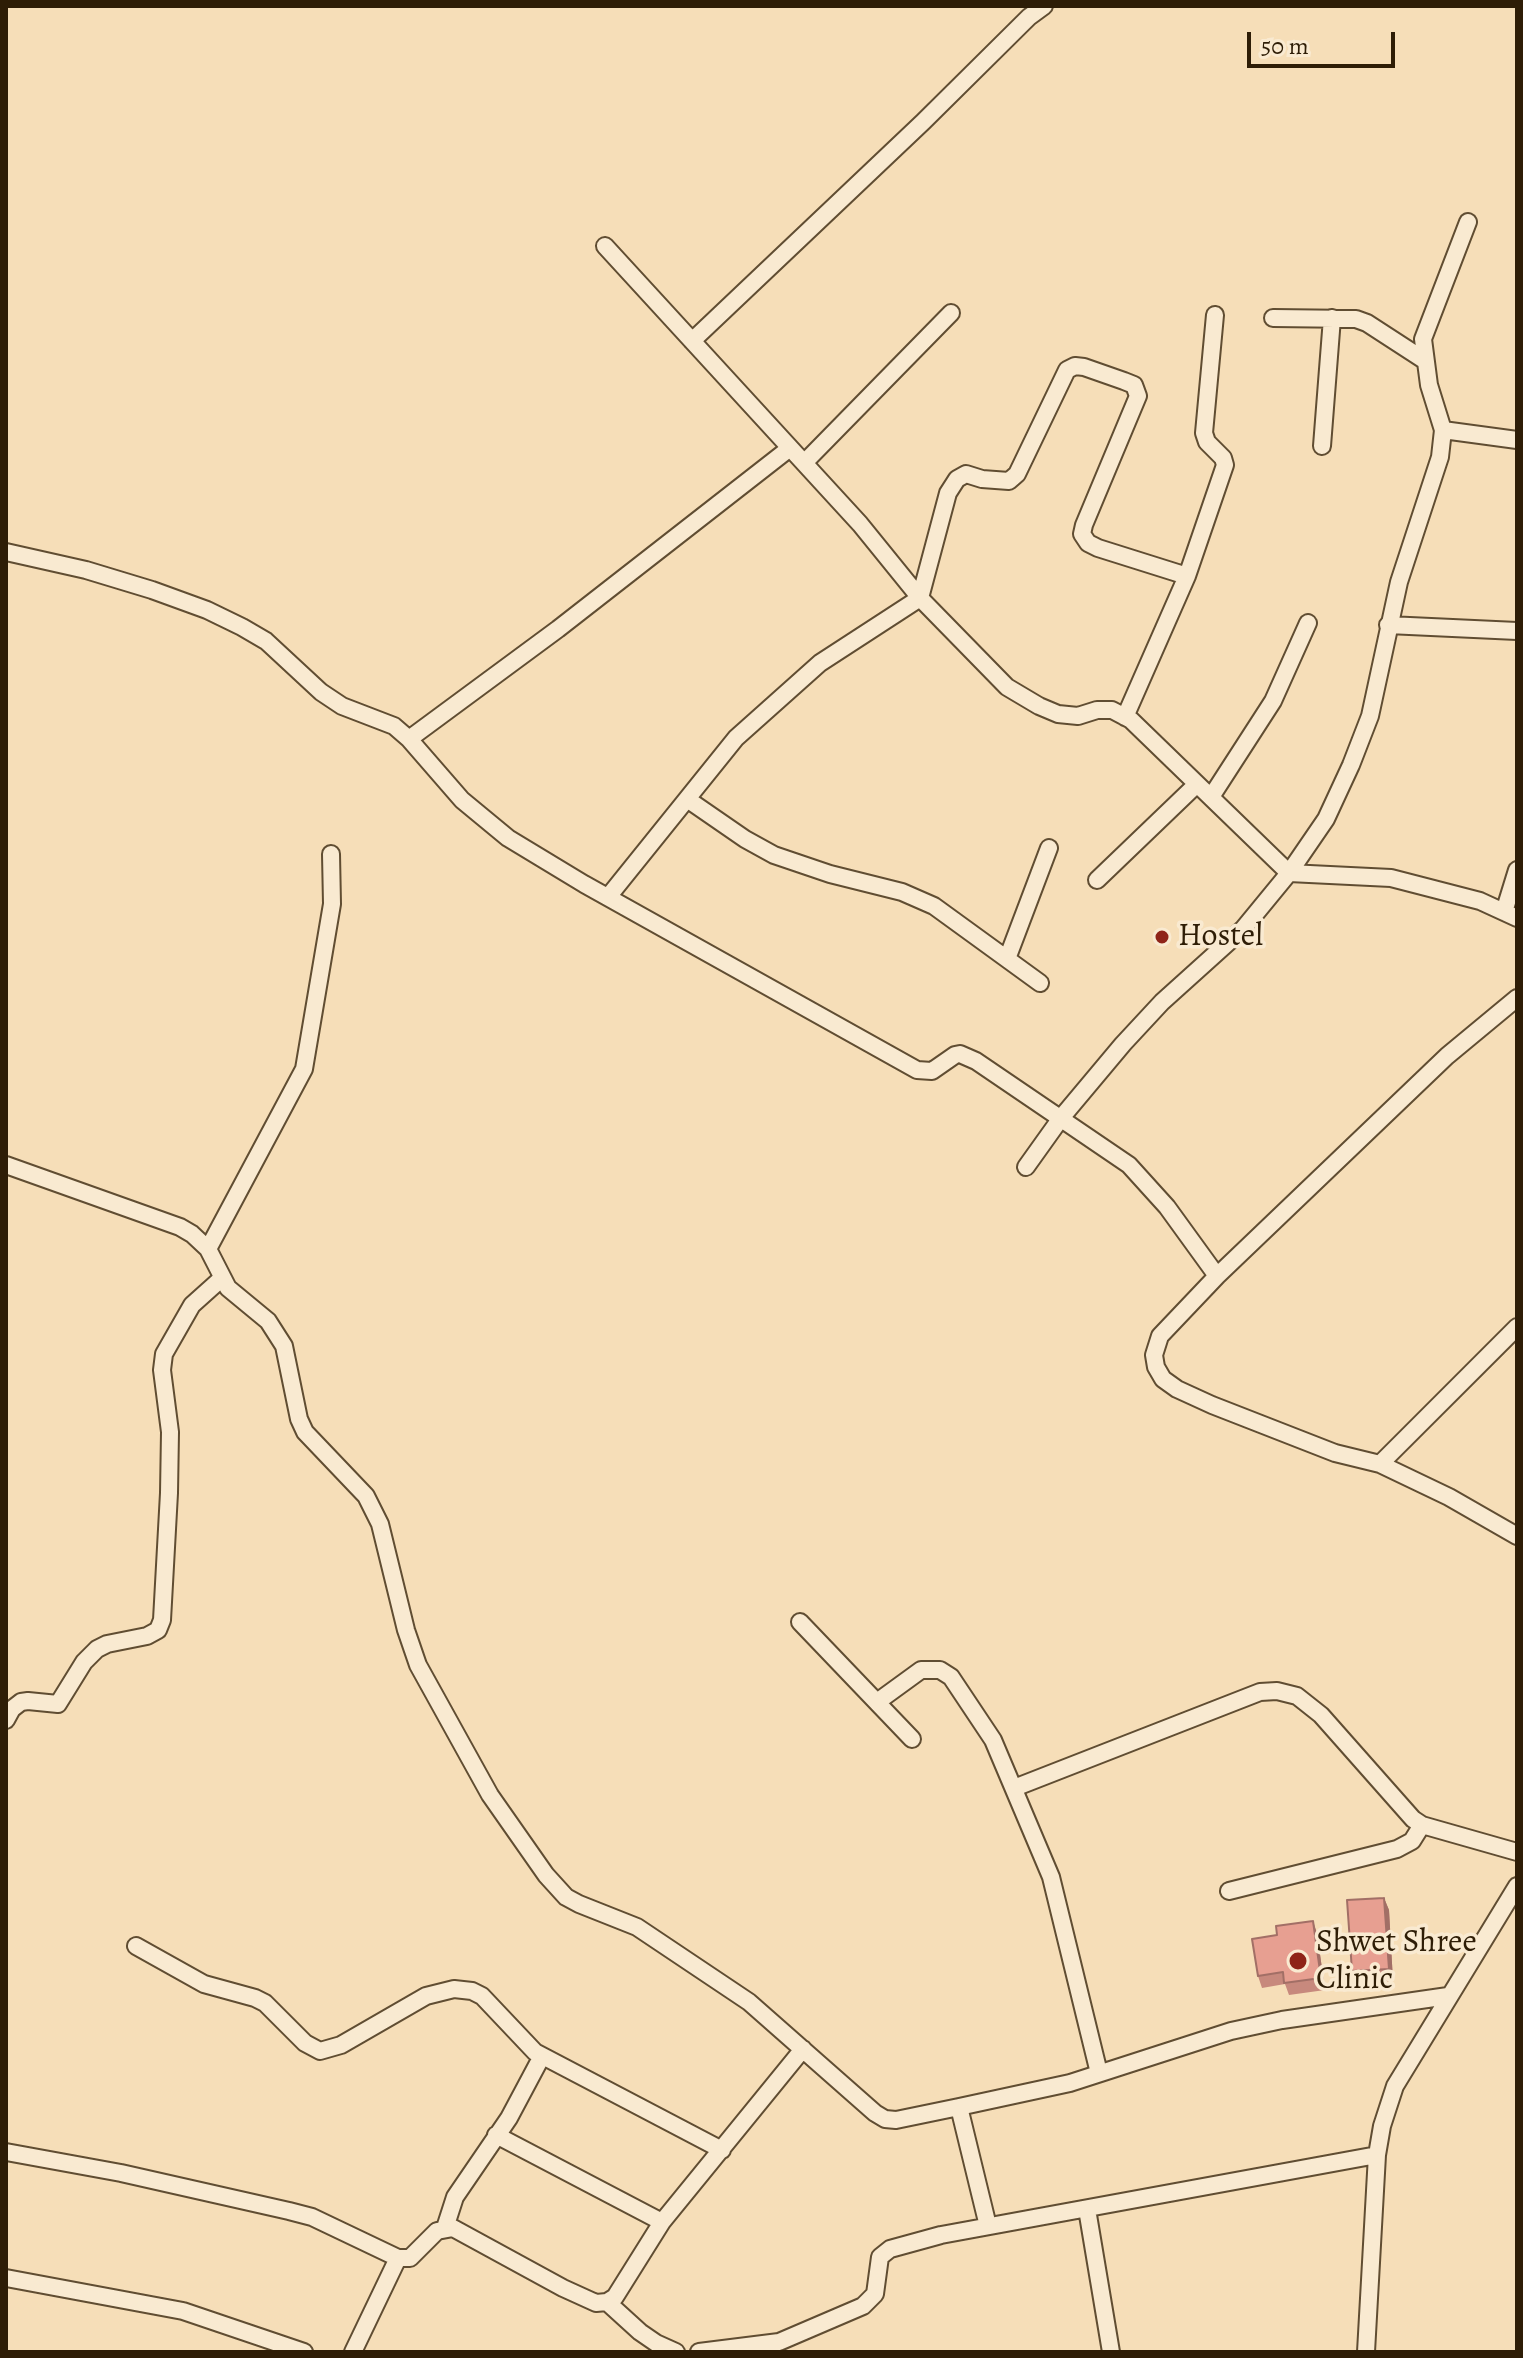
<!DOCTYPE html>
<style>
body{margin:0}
#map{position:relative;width:1523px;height:2358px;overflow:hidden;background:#f6deb8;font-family:Alegreya,serif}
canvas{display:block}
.frame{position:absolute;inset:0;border:8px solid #2e1d06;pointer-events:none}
.scale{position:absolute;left:1247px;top:32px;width:148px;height:36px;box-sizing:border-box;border:4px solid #2e1d06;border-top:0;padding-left:10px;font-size:24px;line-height:28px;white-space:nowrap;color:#2e1d06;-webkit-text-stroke:6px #f9ead1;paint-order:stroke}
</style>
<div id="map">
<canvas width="1523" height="2358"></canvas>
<div class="frame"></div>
<div class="scale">50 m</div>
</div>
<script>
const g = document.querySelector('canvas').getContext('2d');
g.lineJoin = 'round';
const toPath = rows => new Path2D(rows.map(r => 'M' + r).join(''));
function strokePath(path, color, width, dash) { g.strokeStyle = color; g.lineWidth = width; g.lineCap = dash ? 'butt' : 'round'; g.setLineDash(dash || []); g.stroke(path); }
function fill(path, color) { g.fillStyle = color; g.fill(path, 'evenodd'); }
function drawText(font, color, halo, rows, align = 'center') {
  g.font = font + ' Alegreya,serif'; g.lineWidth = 7; g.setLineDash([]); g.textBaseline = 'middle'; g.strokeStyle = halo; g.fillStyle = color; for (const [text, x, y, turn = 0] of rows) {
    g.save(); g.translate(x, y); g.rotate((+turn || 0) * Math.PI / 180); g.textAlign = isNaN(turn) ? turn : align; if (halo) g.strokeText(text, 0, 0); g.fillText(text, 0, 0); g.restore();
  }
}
const minor = toPath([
 [605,246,860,524,920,598,1007,687,1039,706,1058,714,1078,716,1097,710,1112,710,1131,720,1289,873,1391,878,1480,901,1517,918],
 [1273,318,1356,319,1367,323,1424,360],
 [692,341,923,122,1029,17,1044,6],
 [1443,430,1517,440],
 [1322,446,1332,318],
 [804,463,951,313],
 [6,552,86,570,152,590,207,610,242,627,266,641,321,692,342,706,394,726,409,739,462,800,508,838,584,884,917,1070,932,1071,955,1055,960,1054,976,1061,1129,1165,1167,1207,1217,1276],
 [1388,625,1517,631],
 [1125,717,1187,576,1225,465,1223,458,1207,442,1204,433,1215,315],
 [409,739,558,629,790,448],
 [1211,797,1273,701,1308,623],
 [687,799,745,839,774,855,830,874,902,892,934,906,1040,983],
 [1097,880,1197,784],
 [608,897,736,738,820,663,920,598,948,493,957,479,966,474,982,479,1009,481,1017,474,1067,370,1075,366,1084,367,1124,381,1134,385,1138,396,1084,525,1082,534,1088,543,1098,548,1187,576],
 [1504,912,1517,870],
 [1007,959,1049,848],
 [1517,998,1447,1056,1217,1276,1160,1336,1154,1355,1156,1367,1163,1379,1177,1389,1212,1405,1335,1453,1380,1464,1449,1497,1517,1536],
 [6,1165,180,1227,192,1234,208,1249,228,1288,268,1321,284,1346,299,1419,305,1432,366,1496,380,1524,406,1630,418,1665,490,1795,546,1875,566,1897,579,1904,637,1927,749,2002,875,2113,885,2119,896,2120,959,2107,1070,2083,1231,2031,1282,2020,1448,1996],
 [1026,1167,1061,1118,1123,1044,1162,1002,1243,929,1289,873,1326,819,1351,765,1370,716,1399,582,1440,457,1443,430,1429,385,1423,339,1468,222],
 [208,1249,304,1069,332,904,331,854],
 [1380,1464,1517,1327],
 [800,1622,912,1739],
 [877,1702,921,1670,940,1670,951,1677,993,1740,1051,1877,1099,2073],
 [6,1720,12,1709,21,1702,28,1701,58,1704,84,1662,97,1649,107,1644,147,1636,158,1630,162,1620,169,1493,170,1432,162,1370,164,1354,192,1305,221,1279],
 [1014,1788,1260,1692,1277,1691,1297,1696,1321,1715,1413,1819,1422,1825,1517,1852],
 [1229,1891,1397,1849,1412,1841,1422,1825],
 [136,1946,204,1984,255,1998,265,2003,305,2043,320,2051,341,2045,426,1996,454,1989,472,1991,482,1996,535,2052,722,2150],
 [959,2107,988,2226],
 [496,2135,662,2222],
 [6,2152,121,2173,289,2211,312,2217,398,2258,410,2258,437,2231,453,2228,563,2288,596,2303,607,2302,615,2297,662,2222,803,2049],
 [1087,2209,1111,2352],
 [445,2228,455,2197,509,2118,542,2056],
 [6,2278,183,2311,304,2352],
 [607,2302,640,2332,656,2343,676,2352],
 [353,2352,398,2258],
 [699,2352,779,2342,863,2306,875,2294,880,2257,890,2249,941,2235,1377,2155],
 [1366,2352,1377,2155,1382,2126,1395,2086,1517,1886]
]);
strokePath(minor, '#604d32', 20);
strokePath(minor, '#f9ead1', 16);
fill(toPath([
 [1384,1898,1389,1910,1393,1981,1356,1983,1352,1971],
 [1317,1933,1325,1990,1289,1995,1285,1984,1262,1988,1258,1976,1277,1935]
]), '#c7897d');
fill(toPath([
 [1384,1898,1389,1910,1393,1981,1389,1969],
 [1313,1921,1317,1933,1325,1990,1321,1978]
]), '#a26f66');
const building = toPath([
 [1384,1898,1389,1969,1352,1971,1347,1900,1384,1898],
 [1313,1921,1321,1978,1284,1983,1283,1972,1258,1976,1252,1939,1277,1935,1276,1926,1313,1921]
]);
fill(building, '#e79f91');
strokePath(building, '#a26f66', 2);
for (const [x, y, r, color] of [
 [1162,937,8,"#8f2418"],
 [1298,1961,10,"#8f2418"]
]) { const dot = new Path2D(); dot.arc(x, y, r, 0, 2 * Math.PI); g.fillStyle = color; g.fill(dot); strokePath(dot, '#f9ead1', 3); }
drawText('32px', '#2e1d06', '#f9ead1', [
 ["Hostel",1178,937],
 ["Shwet Shree",1316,1943],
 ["Clinic",1316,1980]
], 'left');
</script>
